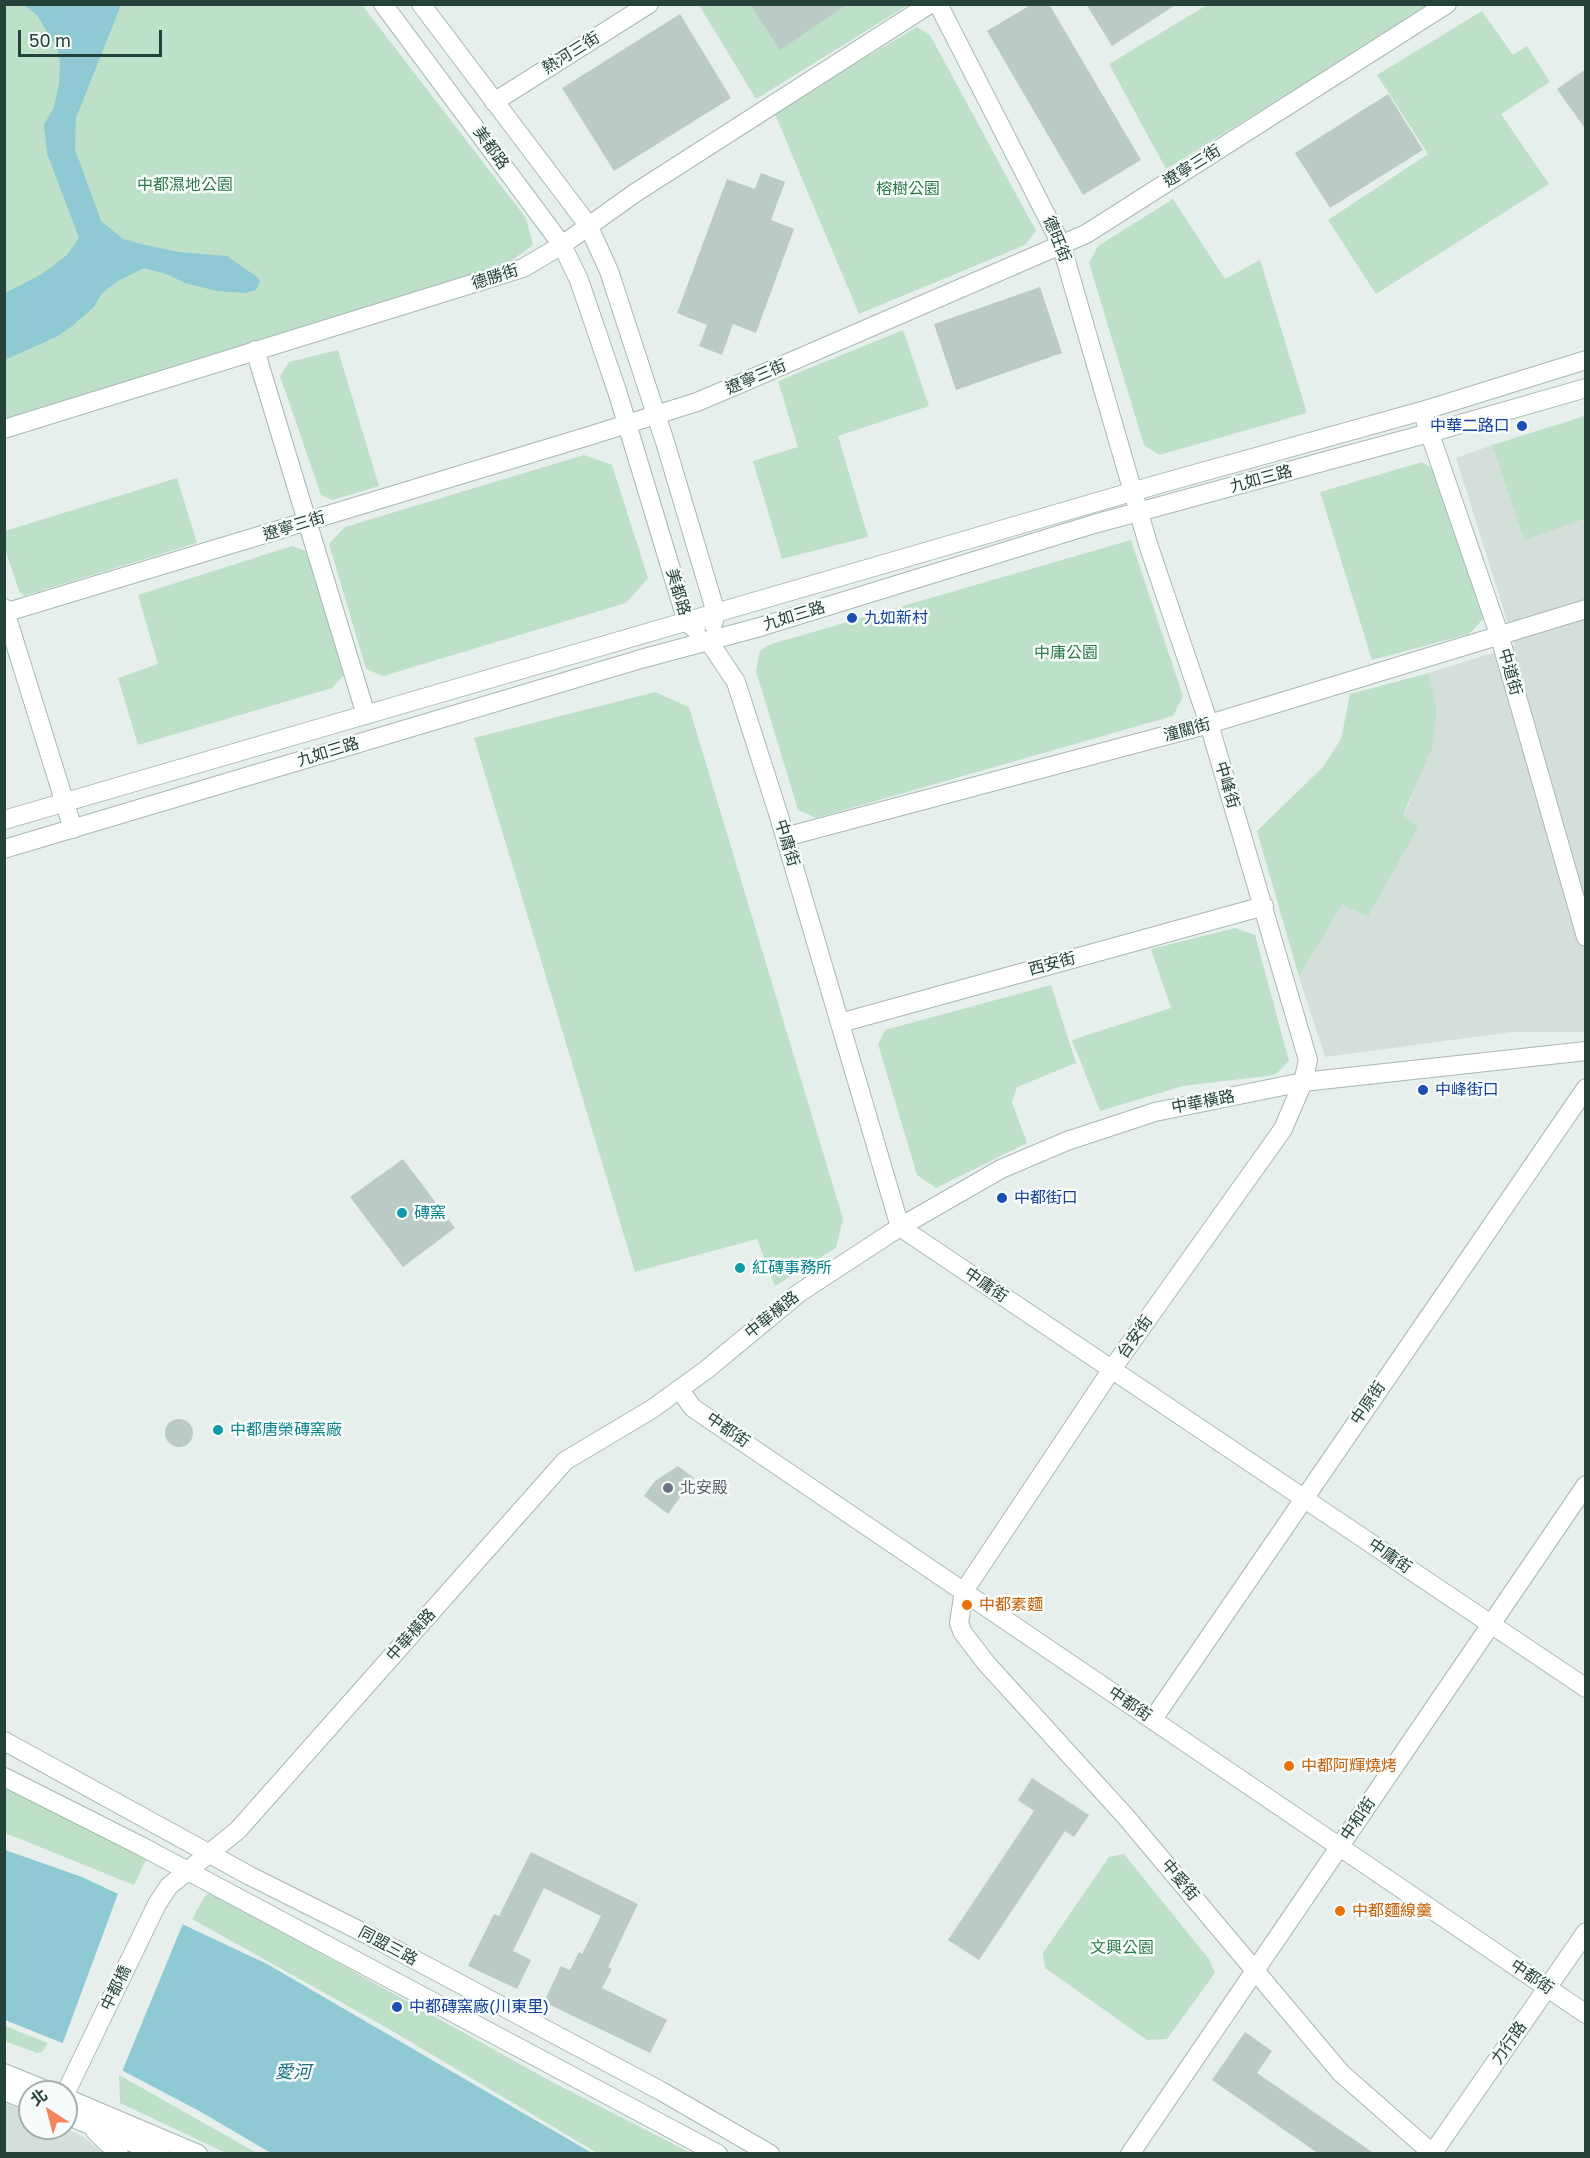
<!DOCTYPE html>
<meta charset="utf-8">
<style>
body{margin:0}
#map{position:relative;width:1590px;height:2158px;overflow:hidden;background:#e6efeb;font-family:"Golos Text","Noto Sans TC",sans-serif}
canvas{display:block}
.frame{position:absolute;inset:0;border:6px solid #24423a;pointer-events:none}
.north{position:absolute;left:18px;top:2080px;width:60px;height:60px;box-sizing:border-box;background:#f7fbf9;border:2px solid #a3b1ad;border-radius:50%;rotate:324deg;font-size:16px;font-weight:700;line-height:24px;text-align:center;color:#24423a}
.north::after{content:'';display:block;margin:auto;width:21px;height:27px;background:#f4845f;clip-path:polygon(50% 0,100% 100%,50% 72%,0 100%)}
.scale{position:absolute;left:18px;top:30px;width:144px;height:27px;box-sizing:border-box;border:3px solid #24423a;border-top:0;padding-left:8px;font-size:18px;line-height:21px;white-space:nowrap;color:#24423a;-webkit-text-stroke:4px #f7fbf9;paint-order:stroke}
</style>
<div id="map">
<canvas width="1590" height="2158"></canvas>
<div class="frame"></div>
<div class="north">北</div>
<div class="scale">50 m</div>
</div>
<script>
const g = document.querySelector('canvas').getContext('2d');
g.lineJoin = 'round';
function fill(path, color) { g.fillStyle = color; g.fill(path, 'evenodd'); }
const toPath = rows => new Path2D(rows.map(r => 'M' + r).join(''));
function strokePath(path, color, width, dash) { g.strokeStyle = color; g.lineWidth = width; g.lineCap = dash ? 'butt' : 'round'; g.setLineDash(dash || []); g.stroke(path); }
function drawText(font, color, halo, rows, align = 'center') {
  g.font = font + ' "Golos Text","Noto Sans TC",sans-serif'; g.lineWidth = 5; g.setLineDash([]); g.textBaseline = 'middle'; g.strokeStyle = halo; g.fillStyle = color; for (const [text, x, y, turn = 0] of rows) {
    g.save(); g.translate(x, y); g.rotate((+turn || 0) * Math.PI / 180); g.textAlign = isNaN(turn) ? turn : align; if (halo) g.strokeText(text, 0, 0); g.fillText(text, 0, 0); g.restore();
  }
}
fill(toPath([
 [1492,445,1524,539,1585,519,1585,1032,1512,1032,1325,1057,1299,977,1342,905,1368,917,1417,827,1403,816,1410,802,1437,709,1429,673,1515,646,1456,458],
 [4,2099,30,2111,30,2128,65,2128,84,2137,103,2153,5,2153]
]), '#d4dfda');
fill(toPath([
 [5,5,362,5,526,218,533,245,507,264,5,429],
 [699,5,908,5,756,99],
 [1207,5,1432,5,1166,169,1109,64],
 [1482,11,1513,55,1527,46,1550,82,1501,114,1549,184,1376,294,1328,220,1428,154,1377,75],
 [917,27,930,35,1036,231,1025,245,859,314,774,112],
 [1173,199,1225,279,1260,260,1307,413,1159,455,1144,445,1089,263,1098,246],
 [903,330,929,406,838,436,868,537,782,559,753,461,798,447,778,381],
 [338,350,379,486,333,500,321,495,280,376,289,362],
 [1585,416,1585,519,1524,540,1492,445],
 [584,455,612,465,648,578,626,603,383,676,366,669,329,544,345,527],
 [1422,462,1435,470,1484,618,1469,634,1372,660,1320,492],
 [177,478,197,543,24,596,19,591,5,549,5,531],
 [1131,540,1183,696,1173,716,816,818,798,810,756,671,760,651,768,645],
 [292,546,309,552,344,675,332,688,138,745,118,678,158,664,138,595],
 [1429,673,1437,709,1432,748,1403,815,1418,827,1368,917,1342,905,1299,977,1257,831,1323,767,1341,739,1350,694],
 [655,692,689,707,843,1219,836,1248,775,1286,757,1239,635,1272,474,738],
 [1235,928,1255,935,1289,1061,1275,1075,1183,1086,1100,1111,1072,1040,1171,1008,1151,949],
 [1051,985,1076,1063,1017,1087,1012,1102,1027,1143,936,1188,917,1175,878,1044,885,1030],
 [4,1786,147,1858,134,1885,5,1833],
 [1124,1854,1209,1959,1215,1973,1167,2039,1147,2040,1045,1968,1043,1953,1109,1857],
 [210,1892,554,2083,691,2153,597,2153,389,2029,192,1919,205,1896],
 [5,2026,48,2043,42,2052,37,2053,5,2041],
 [119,2075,257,2153,226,2153,120,2103]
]), '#bfe0c8');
fill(toPath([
 [24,5,121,5,76,118,75,149,101,221,123,239,141,244,179,252,227,256,257,277,260,281,256,290,245,293,217,291,185,283,166,274,144,268,118,281,102,293,94,307,71,327,56,337,5,360,5,293,42,274,67,255,79,238,47,153,44,125,54,107,59,84,60,62,57,48,37,15],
 [5,1850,82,1877,267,1964,592,2153,271,2153,201,2112,95,2056,5,2020]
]), '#8ec9d4');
fill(toPath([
 [119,1891,184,1921,121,2074,62,2045]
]), '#e6efeb');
fill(toPath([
 [750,4,848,4,780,50],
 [1032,4,1049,4,1141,160,1083,195,987,31],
 [1086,4,1177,4,1112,46],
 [680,14,731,98,614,171,562,88],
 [1586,69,1586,130,1557,89],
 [1388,94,1423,150,1330,208,1295,153],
 [761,173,785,182,771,220,794,229,756,333,733,324,722,355,699,346,707,325,677,313,727,179,755,189],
 [1040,287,1062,353,956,390,934,324],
 [403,1159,455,1228,403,1267,350,1197],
 '165 1433a14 14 0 1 1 28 0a14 14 0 1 1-28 0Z',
 [678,1466,694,1478,668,1514,644,1496,655,1481],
 [1032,1778,1089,1815,1074,1837,1065,1831,979,1960,948,1940,1034,1811,1018,1800],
 [531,1852,638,1904,608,1967,612,1969,602,1988,667,2020,650,2053,544,2002,561,1966,570,1970,579,1952,582,1954,601,1916,544,1888,513,1951,531,1960,517,1989,468,1966,494,1914,499,1916],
 [1245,2032,1272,2051,1257,2073,1375,2154,1319,2154,1212,2080]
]), '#bbcac4');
const minor = toPath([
 [938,4,1061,244,1148,544,1209,724,1308,1060,1303,1082,1283,1129,1112,1369,964,1591,959,1623,963,1633,986,1663,1126,1817,1341,2073,1432,2153],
 [494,102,649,4],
 [255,350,366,715],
 [1422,411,1499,634,1586,937],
 [4,429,523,268,562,245,635,193,930,4],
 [4,608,73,829],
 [4,613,592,435,697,402,737,385,1086,234,1447,4],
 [708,640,736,682,778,813,900,1227,1586,1688],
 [785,837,1209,724,1586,609],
 [840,1023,1264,906],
 [679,1389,693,1408,1586,2014],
 [1153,1719,1586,1088],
 [4,2073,51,2092],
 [4,2091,30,2101],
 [66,2092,157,1904,169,1886,238,1830,565,1461,652,1409,706,1370,799,1293,900,1227,1001,1169,1067,1141,1155,1112,1303,1082,1586,1051],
 [66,2098,198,2154],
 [66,2115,160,2154],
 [95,2131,119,2154],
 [1130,2154,1586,1485],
 [1432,2154,1586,1932]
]);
const tertiary = toPath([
 [383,4,562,245,579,280,617,391,687,622,696,630],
 [421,4,588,225,609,271,665,442,716,613,713,624],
 [4,820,1159,484,1422,411,1586,360],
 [4,849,641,659,760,627,1094,524,1429,433,1586,388],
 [4,1741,250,1876,374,1938,661,2091,770,2154],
 [4,1777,141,1846,718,2154]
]);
strokePath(minor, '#a8b8b2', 20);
strokePath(tertiary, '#a8b8b2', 20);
strokePath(minor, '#fff', 18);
strokePath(tertiary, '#fff', 18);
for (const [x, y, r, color] of [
 [1522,426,6,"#1a4fb4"],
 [852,618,6,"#1a4fb4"],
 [1423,1090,6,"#1a4fb4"],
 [1002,1198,6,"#1a4fb4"],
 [402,1213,6,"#0f9aa8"],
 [740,1268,6,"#0f9aa8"],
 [218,1430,6,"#0f9aa8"],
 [668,1488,6,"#6b7280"],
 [967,1605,6,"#e8710a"],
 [1289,1766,6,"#e8710a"],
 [1340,1911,6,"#e8710a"],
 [397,2007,6,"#1a4fb4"]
]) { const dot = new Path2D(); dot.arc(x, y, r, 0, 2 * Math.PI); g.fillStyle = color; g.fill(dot); strokePath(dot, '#f7fbf9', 2); }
drawText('16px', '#24423a', '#f7fbf9', [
 ["熱河三街",571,53,-32],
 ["美都路",491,148,54],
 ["遼寧三街",1192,166,-32],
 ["德旺街",1057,239,68],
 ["德勝街",495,277,-18],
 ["遼寧三街",756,377,-23],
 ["九如三路",1261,479,-15],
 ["遼寧三街",294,526,-17],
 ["美都路",678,592,73],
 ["九如三路",794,616,-17],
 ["中道街",1510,672,74],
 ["潼關街",1187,730,-15],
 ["九如三路",328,752,-17],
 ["中峰街",1227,785,73],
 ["中庸街",787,843,73],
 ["西安街",1052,964,-15],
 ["中華橫路",1203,1102,-11],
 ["中庸街",986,1285,34],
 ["中華橫路",772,1315,-39],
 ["台安街",1135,1337,-55],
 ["中原街",1368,1403,-56],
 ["中都街",728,1430,34],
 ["中庸街",1390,1556,34],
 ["中華橫路",411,1635,-48],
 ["中都街",1130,1704,34],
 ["中和街",1358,1819,-56],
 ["中愛街",1180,1880,50],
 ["同盟三路",388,1946,28],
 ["中都街",1532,1977,34],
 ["中都橋",116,1988,-64],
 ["力行路",1509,2043,-55]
]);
drawText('16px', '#2d7a4b', '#f7fbf9', [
 ["中都濕地公園",185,185],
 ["榕樹公園",908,189],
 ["中庸公園",1066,653],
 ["文興公園",1122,1948]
]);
drawText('16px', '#164399', '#f7fbf9', [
 ["中華二路口",1510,426,"right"],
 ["九如新村",864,618],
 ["中峰街口",1435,1090],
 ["中都街口",1014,1198],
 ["中都磚窯廠(川東里)",409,2007]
], 'left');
drawText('16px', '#0d838f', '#f7fbf9', [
 ["磚窯",414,1213],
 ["紅磚事務所",752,1268],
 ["中都唐榮磚窯廠",230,1430]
], 'left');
drawText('16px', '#5b616d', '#f7fbf9', [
 ["北安殿",680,1488]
], 'left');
drawText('16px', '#c56008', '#f7fbf9', [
 ["中都素麵",979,1605],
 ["中都阿輝燒烤",1301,1766],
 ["中都麵線羹",1352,1911]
], 'left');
drawText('italic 18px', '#1c6f80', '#f7fbf9', [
 ["愛河",293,2072]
]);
</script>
